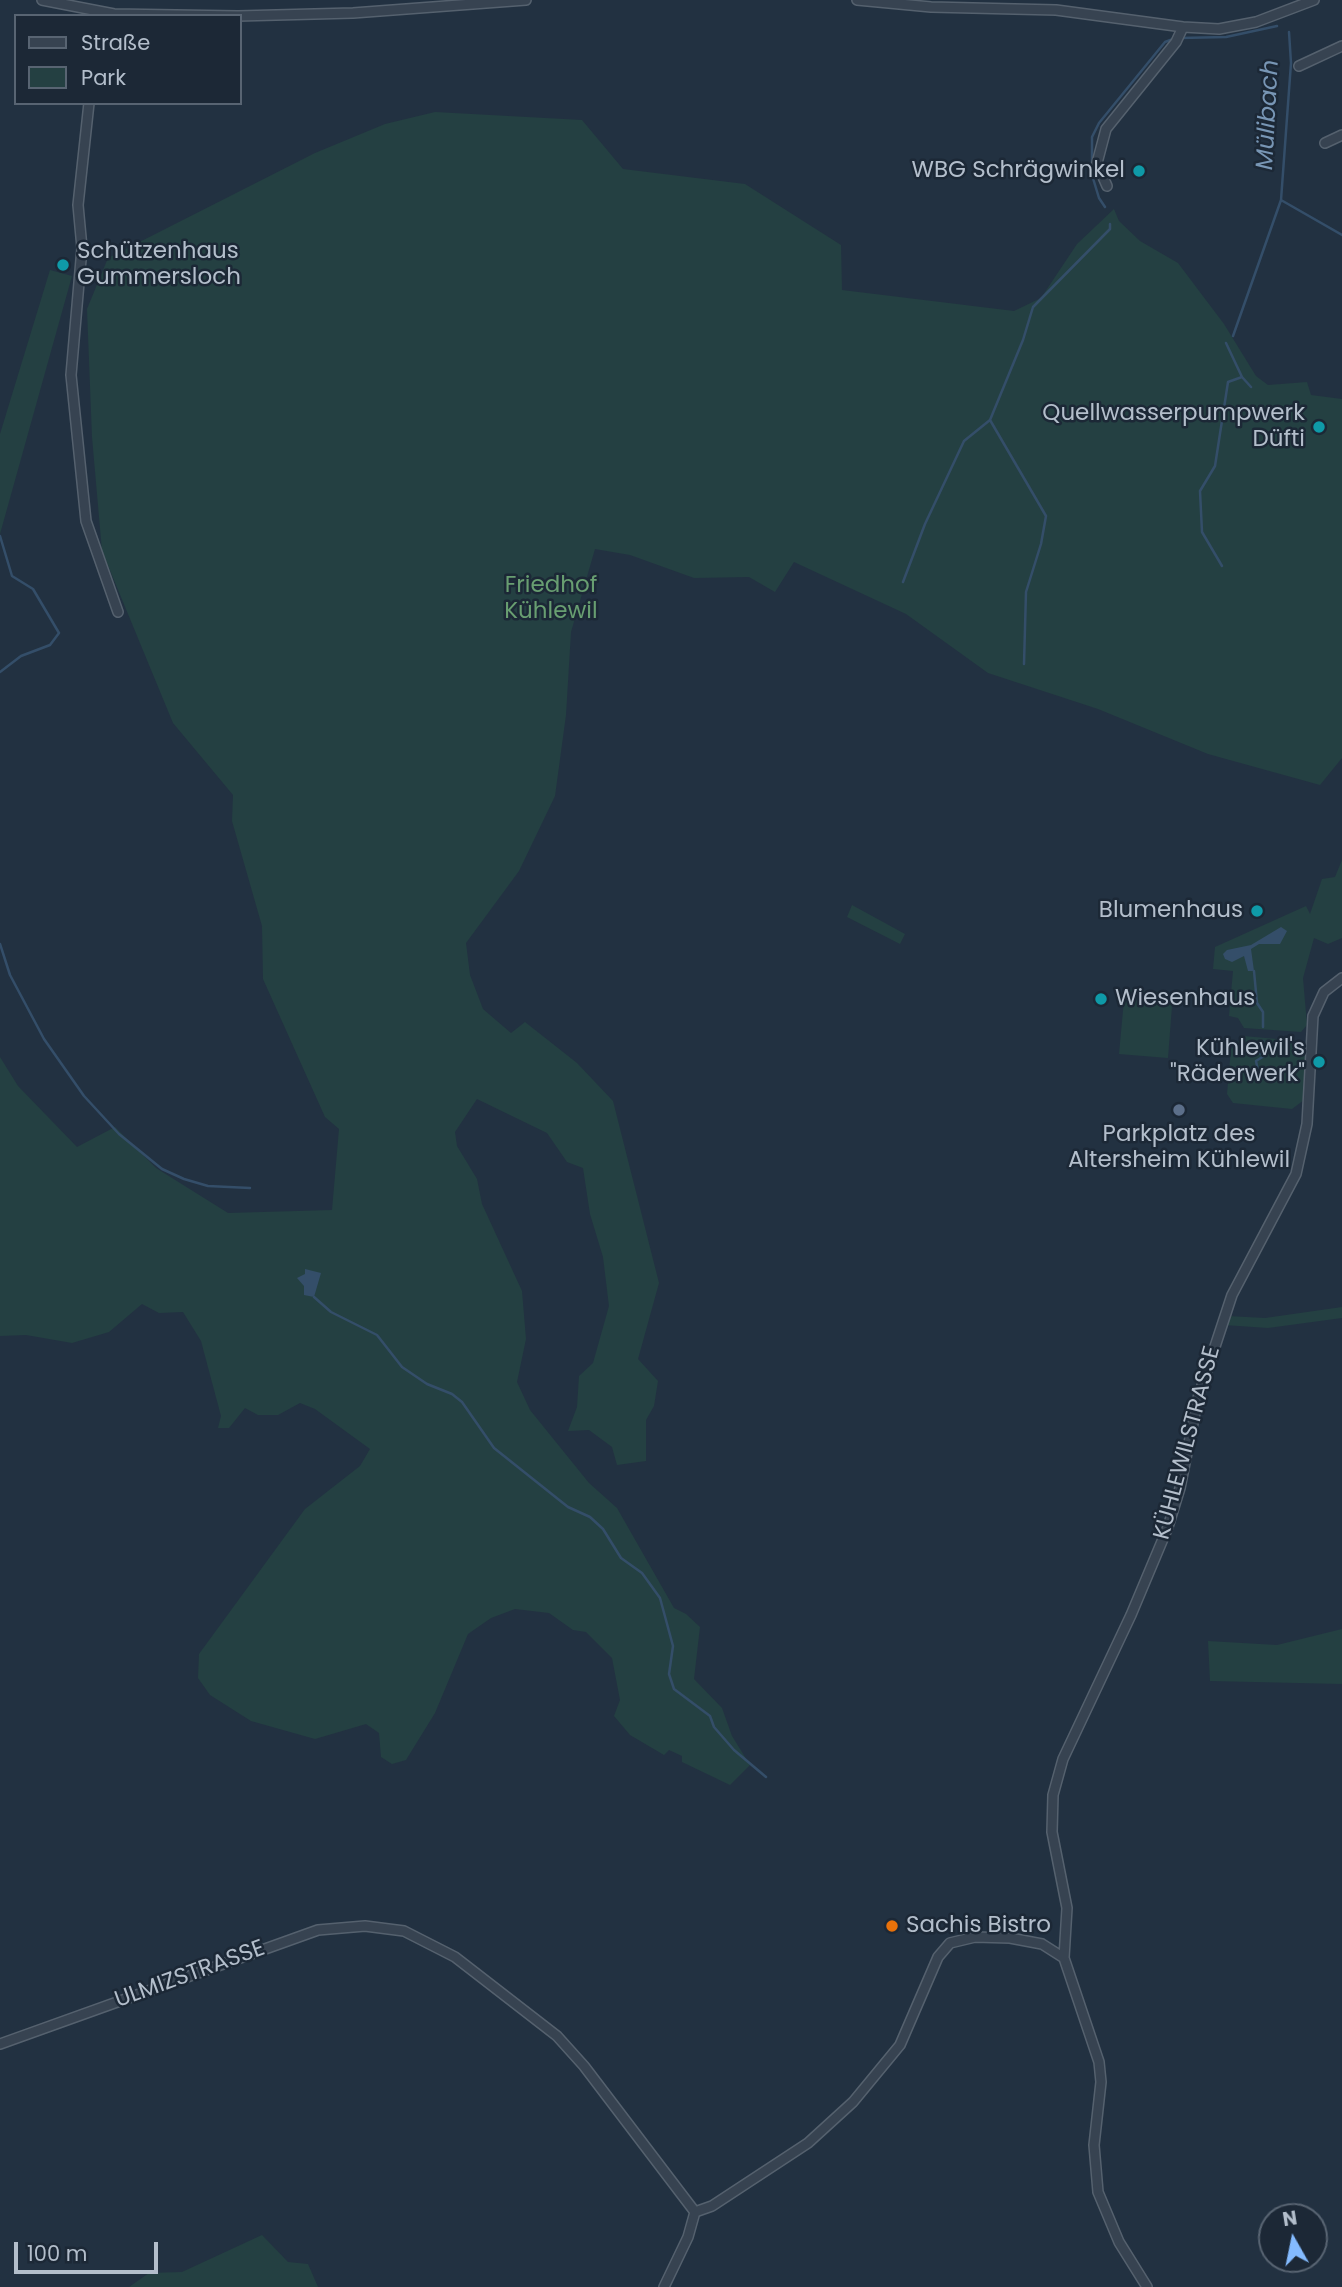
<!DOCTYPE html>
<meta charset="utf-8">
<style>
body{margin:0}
#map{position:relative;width:1342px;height:2287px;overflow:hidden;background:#223141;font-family:Poppins,sans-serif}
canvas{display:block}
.legend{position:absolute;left:14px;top:14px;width:228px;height:91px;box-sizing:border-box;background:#1c2836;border:2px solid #586472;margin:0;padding:9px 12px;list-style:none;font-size:21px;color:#b3becb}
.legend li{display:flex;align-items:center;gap:14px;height:35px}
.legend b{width:35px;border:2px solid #586472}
.north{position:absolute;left:1258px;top:2203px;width:70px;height:70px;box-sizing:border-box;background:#1c2836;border:2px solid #586472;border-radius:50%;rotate:351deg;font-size:19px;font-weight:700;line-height:28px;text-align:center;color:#b3becb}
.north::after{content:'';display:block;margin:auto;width:24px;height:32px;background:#84bbff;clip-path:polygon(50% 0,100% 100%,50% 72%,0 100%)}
.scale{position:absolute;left:14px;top:2242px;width:144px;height:32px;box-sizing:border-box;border:4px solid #b3becb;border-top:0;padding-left:9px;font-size:21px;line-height:24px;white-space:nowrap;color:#b3becb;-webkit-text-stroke:5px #1c2836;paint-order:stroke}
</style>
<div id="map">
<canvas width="1342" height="2287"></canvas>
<ul class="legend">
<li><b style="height:9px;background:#374351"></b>Straße</li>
<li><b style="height:19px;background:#244042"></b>Park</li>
</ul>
<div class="north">N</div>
<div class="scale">100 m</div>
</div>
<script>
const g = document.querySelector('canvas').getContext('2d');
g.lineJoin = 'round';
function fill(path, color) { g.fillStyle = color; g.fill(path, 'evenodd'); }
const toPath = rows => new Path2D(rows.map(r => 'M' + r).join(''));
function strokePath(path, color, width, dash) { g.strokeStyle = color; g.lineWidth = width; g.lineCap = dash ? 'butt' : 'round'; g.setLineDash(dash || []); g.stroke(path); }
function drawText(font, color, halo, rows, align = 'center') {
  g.font = font + ' Poppins,sans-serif'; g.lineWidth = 5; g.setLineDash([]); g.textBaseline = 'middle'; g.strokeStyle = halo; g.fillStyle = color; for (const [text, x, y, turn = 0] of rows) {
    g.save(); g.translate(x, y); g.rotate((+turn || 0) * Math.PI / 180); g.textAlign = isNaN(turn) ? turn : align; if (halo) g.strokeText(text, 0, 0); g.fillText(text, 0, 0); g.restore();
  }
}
fill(toPath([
 [435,112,582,120,623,169,745,184,841,245,842,290,1014,311,1041,298,1077,244,1114,209,1119,221,1140,241,1178,263,1224,324,1256,376,1268,385,1307,382,1311,395,1342,399,1342,758,1320,785,1208,754,1098,709,988,673,906,614,794,562,775,592,749,577,694,578,630,555,595,549,571,632,566,715,555,796,519,871,466,943,470,975,483,1009,511,1033,525,1022,577,1063,613,1101,659,1283,638,1359,658,1381,654,1406,646,1420,646,1461,617,1465,612,1447,589,1430,568,1431,577,1407,579,1376,593,1363,609,1306,603,1257,590,1214,583,1168,567,1162,547,1133,477,1099,455,1132,457,1146,477,1179,482,1204,522,1291,526,1339,517,1382,530,1410,589,1483,617,1508,674,1608,686,1614,700,1627,694,1679,722,1708,732,1736,750,1765,730,1785,682,1762,682,1756,669,1750,664,1755,630,1735,614,1716,620,1700,612,1658,586,1632,573,1630,549,1613,515,1609,491,1618,468,1634,435,1713,406,1760,392,1764,381,1757,379,1733,366,1724,315,1739,251,1721,210,1695,198,1678,199,1654,305,1509,360,1466,370,1449,315,1409,300,1403,278,1415,258,1415,245,1408,229,1428,218,1428,221,1416,201,1341,183,1312,159,1313,142,1304,109,1332,72,1343,26,1335,0,1336,0,1057,18,1086,77,1147,115,1127,156,1168,228,1213,332,1210,339,1129,325,1117,263,979,262,926,232,821,233,795,173,723,102,551,92,437,87,309,108,258,315,153,385,124],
 [50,270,72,276,0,534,0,434],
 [1342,860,1342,938,1328,944,1314,938,1303,978,1307,1025,1301,1032,1244,1028,1238,1018,1229,1016,1233,971,1213,969,1215,947,1306,906,1310,914,1322,879,1335,877],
 [852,905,905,934,900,944,847,917],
 [1125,989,1173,993,1168,1058,1119,1054],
 [1243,1036,1300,1041,1307,1050,1304,1100,1292,1109,1233,1103,1227,1094,1231,1049],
 [1342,1307,1342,1318,1268,1328,1224,1325,1227,1316,1265,1318],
 [1342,1629,1342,1684,1210,1681,1208,1641,1277,1645],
 [262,2235,288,2262,308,2264,318,2287,129,2287,149,2273,182,2272]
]), '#244042');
fill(toPath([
 [1281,927,1287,931,1280,944,1259,944,1251,949,1254,971,1248,971,1244,956,1232,962,1225,959,1223,954,1227,950,1251,945],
 [305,1269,321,1273,314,1297,304,1295,304,1286,297,1278,305,1274]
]), '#344e69');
strokePath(toPath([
 [1180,38,1226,37,1277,26],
 [1281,200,1342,235],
 [1105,207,1099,198,1092,175,1092,137,1099,123,1165,42,1173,39],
 [1233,336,1281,200,1291,63,1289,32],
 [1242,377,1251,387],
 [990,420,1046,516,1041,544,1026,592,1024,664],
 [0,536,12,576,33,589,59,633,50,645,21,656,0,672],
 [1222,566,1202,532,1200,491,1215,466,1228,382,1242,377,1226,343],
 [903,582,925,524,964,441,990,420,1023,340,1033,307,1110,229,1110,224],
 [0,944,10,975,44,1039,84,1096,119,1134,162,1169,184,1179,208,1186,250,1188],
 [1254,971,1257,1003,1263,1012,1263,1027],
 [1258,1071,1256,1061,1264,1056,1253,1049,1263,1045,1263,1041],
 [314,1297,331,1312,377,1335,402,1367,427,1384,452,1394,462,1402,494,1448,568,1507,590,1517,603,1529,621,1558,642,1573,660,1598,673,1646,669,1674,674,1689,710,1716,714,1727,734,1750,766,1777]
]), '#344e69', 2.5);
const minor = toPath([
 [42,0,114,14,238,16,353,13,526,0],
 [857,0,931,7,1056,10,1183,27,1219,29,1256,22,1314,0],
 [1299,66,1342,46],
 [89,103,78,205,82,248,71,375,86,521,118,612],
 [1325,143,1342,135],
 [1107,186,1097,163,1106,129,1176,42,1183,27],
 [0,2044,318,1930,365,1926,404,1931,455,1957,557,2036,584,2066,695,2212],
 [695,2212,712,2206,808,2143,853,2102,900,2045,938,1957,950,1943,975,1937,1010,1938,1042,1944,1064,1958],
 [664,2287,688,2237,695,2212],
 [1147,2287,1119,2242,1098,2192,1094,2145,1101,2082,1099,2062,1064,1958,1067,1908,1052,1832,1053,1795,1063,1759,1131,1615,1168,1527,1180,1488,1198,1398,1232,1295,1296,1174,1307,1124,1313,1016,1324,992,1342,978]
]);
strokePath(minor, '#55616e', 12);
strokePath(minor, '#374351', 9);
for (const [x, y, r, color] of [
 [1139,171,7,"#0f9aa8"],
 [63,265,7,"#0f9aa8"],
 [1319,427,7,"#0f9aa8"],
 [1257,911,7,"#0f9aa8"],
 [1101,999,7,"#0f9aa8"],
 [1319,1062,7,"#0f9aa8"],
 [1179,1110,7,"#5c6f8a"],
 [892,1926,7,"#e8710a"]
]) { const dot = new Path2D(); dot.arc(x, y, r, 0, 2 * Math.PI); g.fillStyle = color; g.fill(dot); strokePath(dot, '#1c2836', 2.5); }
drawText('23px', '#b3becb', '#1c2836', [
 ["WBG Schrägwinkel",1125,171],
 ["Schützenhaus",77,252,"left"],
 ["Gummersloch",77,278,"left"],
 ["Quellwasserpumpwerk",1305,414],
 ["Düfti",1305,440],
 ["Blumenhaus",1243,911],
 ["Wiesenhaus",1115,999,"left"],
 ["Kühlewil's",1305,1049],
 ["\"Räderwerk\"",1305,1075],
 ["Parkplatz des",1179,1135,"center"],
 ["Altersheim Kühlewil",1179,1161,"center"],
 ["Sachis Bistro",906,1926,"left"]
], 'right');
drawText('23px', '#689e71', '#1c2836', [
 ["Friedhof",551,586],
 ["Kühlewil",551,612]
]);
drawText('23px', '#b3becb', '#1c2836', [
 ["KÜHLEWILSTRASSE",1188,1443,-75],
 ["ULMIZSTRASSE",190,1975,-20]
]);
drawText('italic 24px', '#7896b5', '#1c2836', [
 ["Mülibach",1269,115,-87]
]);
</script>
